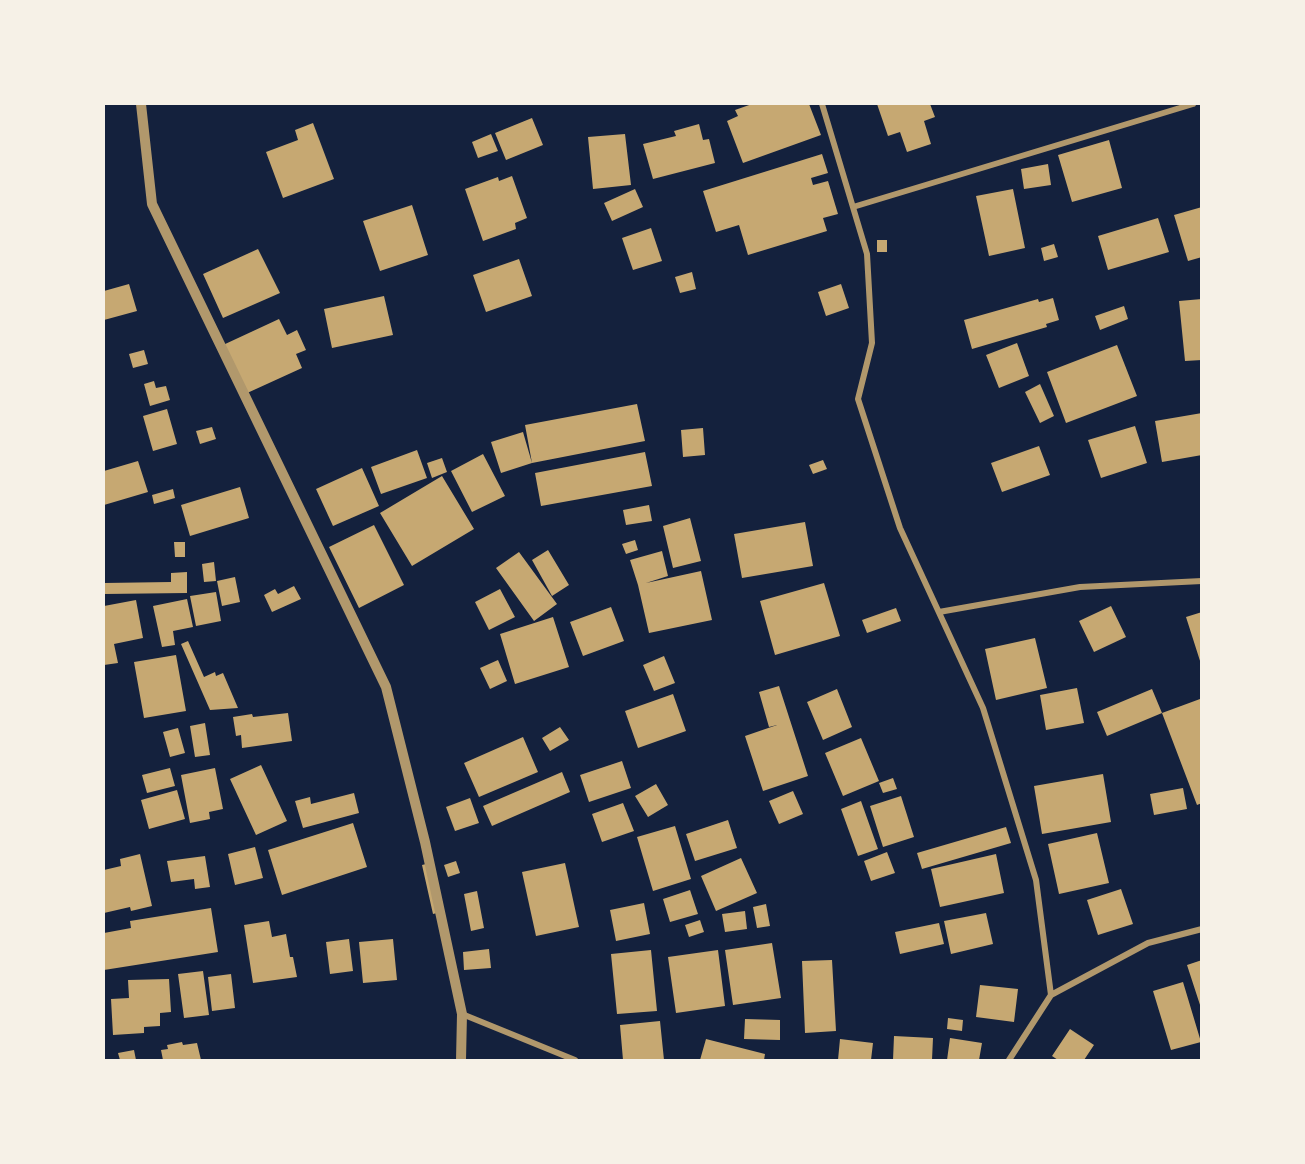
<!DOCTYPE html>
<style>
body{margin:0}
#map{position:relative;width:1305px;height:1164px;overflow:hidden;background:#14213d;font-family:"Work Sans",sans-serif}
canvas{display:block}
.frame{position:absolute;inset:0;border:105px solid #f6f1e7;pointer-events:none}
</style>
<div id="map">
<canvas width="1305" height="1164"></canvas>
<div class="frame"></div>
</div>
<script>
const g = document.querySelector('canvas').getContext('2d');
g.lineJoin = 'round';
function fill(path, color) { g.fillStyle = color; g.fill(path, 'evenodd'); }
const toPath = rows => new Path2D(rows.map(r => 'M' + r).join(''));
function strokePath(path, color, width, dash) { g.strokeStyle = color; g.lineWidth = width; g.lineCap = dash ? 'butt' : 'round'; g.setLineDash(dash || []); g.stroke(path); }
fill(toPath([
 [752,104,809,104,821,135,743,163,727,121,738,116,735,110],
 [877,104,930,104,935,117,924,121,931,144,907,152,900,132,888,136],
 [532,118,543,145,506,160,495,133],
 [313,123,334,179,283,198,266,152,298,140,295,130],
 [699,124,703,140,709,139,715,163,653,179,643,144,676,136,674,131],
 [491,134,498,151,478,158,472,142],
 [625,134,631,185,593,189,588,137],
 [1109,140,1122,188,1072,202,1058,155],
 [822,154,828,173,811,178,813,185,828,181,838,214,823,218,827,231,748,255,739,225,716,232,703,191],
 [1048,164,1051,185,1024,189,1021,169],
 [512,176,527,218,515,223,516,229,483,241,465,189,498,177,499,181],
 [635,189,643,207,612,221,604,203],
 [1013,189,1025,248,989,256,976,196],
 [412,205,428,255,380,271,363,221],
 [1202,207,1202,257,1188,261,1174,215],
 [1158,218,1169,252,1108,270,1098,236],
 [651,228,662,261,633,270,622,238],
 [877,240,887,240,887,252,877,252],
 [1054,244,1058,257,1044,261,1041,248],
 [258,249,280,293,223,318,203,274],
 [519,259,532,296,486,312,473,275],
 [692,272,696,289,680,293,675,277],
 [129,284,137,311,104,320,104,291],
 [841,284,849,308,826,316,818,292],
 [384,296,393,335,332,348,324,309],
 [1053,298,1059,320,1046,324,1047,327,972,349,964,320,1038,299,1039,302],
 [1202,299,1202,360,1185,361,1179,301],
 [1124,306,1128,319,1100,330,1095,316],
 [279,319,287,335,297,330,306,350,296,354,302,368,245,394,223,345],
 [1017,343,1029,376,999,388,986,355],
 [1117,345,1137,396,1066,423,1047,372],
 [144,350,148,364,133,368,129,354],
 [154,381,156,388,166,386,170,400,150,406,144,384],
 [1040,384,1054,416,1040,423,1025,392],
 [637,404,645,441,532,463,501,473,491,442,523,432,532,463,525,425],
 [167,409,177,444,153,451,143,416],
 [1202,413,1202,455,1162,462,1155,421],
 [1135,426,1147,463,1101,478,1088,440],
 [212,427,216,439,200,444,196,431],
 [703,428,705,455,683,457,681,430],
 [1039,446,1050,475,1002,492,991,463],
 [417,450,427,478,381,494,371,467],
 [645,452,652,486,541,506,535,473],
 [483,454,505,496,472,512,451,471],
 [442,458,447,472,432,478,427,463],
 [823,460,827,469,813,474,809,465],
 [138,461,148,492,104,505,104,471],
 [362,468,379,506,333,526,316,489],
 [442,476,474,529,412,566,380,513],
 [240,487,249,518,190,536,181,505],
 [173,489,175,498,154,504,152,495],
 [649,505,652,521,626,525,623,510],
 [690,518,701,561,673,568,663,526],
 [805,522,813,566,742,578,734,534],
 [374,525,404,585,359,608,329,547],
 [635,540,638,550,626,554,622,544],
 [174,542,185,542,185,557,175,557],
 [548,550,569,585,552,596,532,560],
 [662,551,668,576,646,583,701,571,712,620,649,633,638,585,630,560],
 [519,552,557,604,534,621,496,568],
 [214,562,216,581,204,582,202,564],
 [187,572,187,593,104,594,104,583,171,582,171,573],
 [235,577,240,602,222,606,217,581],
 [824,583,840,636,775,655,760,601],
 [294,586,301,599,272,612,264,595,275,589,278,594],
 [500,589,515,617,489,630,475,602],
 [216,592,221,621,196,626,190,596],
 [187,599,193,627,173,631,175,645,162,647,153,606],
 [136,600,143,638,114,644,118,663,104,665,104,606],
 [1111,606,1126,637,1094,652,1079,621],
 [611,607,624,641,583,656,570,622],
 [896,608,901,621,867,633,862,620],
 [1202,612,1202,664,1201,664,1186,617],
 [553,617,569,667,515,684,500,634],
 [1035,638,1047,688,996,700,985,649],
 [188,641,204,677,215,672,216,676,223,673,238,708,210,710,181,644],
 [176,655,186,711,144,718,134,662],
 [664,656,675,683,654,691,643,665],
 [498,660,507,681,490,689,480,668],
 [779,686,808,776,763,791,745,736,777,725,769,727,759,692],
 [1077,688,1084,723,1046,730,1040,695],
 [837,689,852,727,823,740,807,702],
 [1152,689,1162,713,1107,736,1097,712],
 [673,694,686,731,638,748,625,711],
 [1200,699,1202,703,1202,803,1197,805,1162,713],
 [288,713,292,741,242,748,241,735,236,736,233,717,252,714,253,717],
 [205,723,210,755,195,757,190,726],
 [560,727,569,740,550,751,542,738],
 [178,728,185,753,170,757,163,732],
 [523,737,538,772,479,797,464,763],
 [861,738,879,781,843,796,825,753],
 [622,761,631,788,589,802,580,775],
 [261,765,287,821,256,835,230,779],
 [170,768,175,786,147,793,142,775],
 [215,768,223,809,209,812,210,819,190,823,181,775],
 [562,772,570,792,492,826,483,806],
 [1103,774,1111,822,1042,834,1034,786],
 [893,778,897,789,883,793,879,783],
 [656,784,668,805,648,817,635,796],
 [1183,788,1187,809,1154,815,1150,794],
 [177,790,185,819,149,829,141,800],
 [793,791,803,814,779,824,769,801],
 [354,793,359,813,303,828,295,801,310,797,311,804],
 [901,796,914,837,883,847,870,806],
 [470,798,479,823,455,831,446,807],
 [861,801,878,849,858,856,841,809],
 [623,803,634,831,602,842,592,814],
 [728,820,737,848,695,861,686,834],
 [353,823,367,867,282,895,268,850],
 [675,826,691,879,653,891,637,837],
 [1006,827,1011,843,922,869,917,853],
 [1097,833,1109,883,1059,894,1048,844],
 [255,847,263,878,235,885,228,854],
 [887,852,895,873,871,881,864,861],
 [140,854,152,906,131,911,130,907,104,913,104,870,121,866,120,859],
 [996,854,1004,893,940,907,931,869],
 [205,856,210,887,195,889,194,879,171,882,167,861],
 [741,858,757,893,716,911,701,876],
 [456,861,460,873,448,877,444,865],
 [430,863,441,912,433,914,422,865],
 [565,863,579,927,536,936,522,872],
 [1121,889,1133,924,1098,935,1087,900],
 [690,890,698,914,670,922,663,899],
 [477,891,484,928,471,931,464,894],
 [644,903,650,934,616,941,610,910],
 [766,904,770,926,757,928,753,907],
 [211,908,218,952,104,970,104,933,131,928,130,921],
 [745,911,747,929,725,932,722,914],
 [986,913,993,944,951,954,944,921],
 [700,920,704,932,689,937,685,925],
 [269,921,272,937,286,934,290,957,293,957,297,977,253,983,244,925],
 [939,923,944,944,900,954,895,932],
 [349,939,353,971,330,974,326,942],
 [393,939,397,980,363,983,359,942],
 [772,943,781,998,733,1005,725,950],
 [489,949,491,968,464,970,463,952],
 [651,950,657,1011,617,1014,611,954],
 [718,950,725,1006,676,1013,668,957],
 [832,960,836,1031,805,1033,802,961],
 [1202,960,1202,1008,1201,1008,1187,965],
 [203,971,209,1015,184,1018,178,974],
 [231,974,235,1008,212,1011,208,977],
 [169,979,171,1012,160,1013,160,1026,144,1027,144,1033,113,1035,111,999,129,998,128,980],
 [1183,982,1201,1042,1171,1050,1153,991],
 [980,985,1018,989,1014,1022,976,1017],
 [948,1018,963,1020,962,1031,947,1029],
 [745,1019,780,1020,780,1040,744,1039],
 [660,1021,664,1060,623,1060,620,1025],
 [1070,1029,1094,1045,1084,1060,1058,1060,1052,1056],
 [894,1036,933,1038,932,1060,893,1060],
 [950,1038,982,1043,979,1060,947,1060],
 [706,1039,765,1054,764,1060,700,1060],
 [840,1039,873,1043,871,1060,838,1060],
 [182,1042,183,1045,197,1043,201,1060,163,1060,161,1050,168,1049,167,1045],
 [134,1050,136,1060,120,1060,118,1053]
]), '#c6a872');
strokePath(toPath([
 [822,104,867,254,872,343,858,399,900,528,983,708,1036,880,1051,995],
 [853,207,1193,104],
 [939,612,1080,587,1202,581],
 [462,1014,575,1060],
 [1009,1060,1051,995,1148,943,1202,929]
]), '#b1986c', 6);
strokePath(toPath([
 [141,104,152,204,386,687,425,842,462,1014,461,1060]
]), '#b1986c', 10);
</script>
